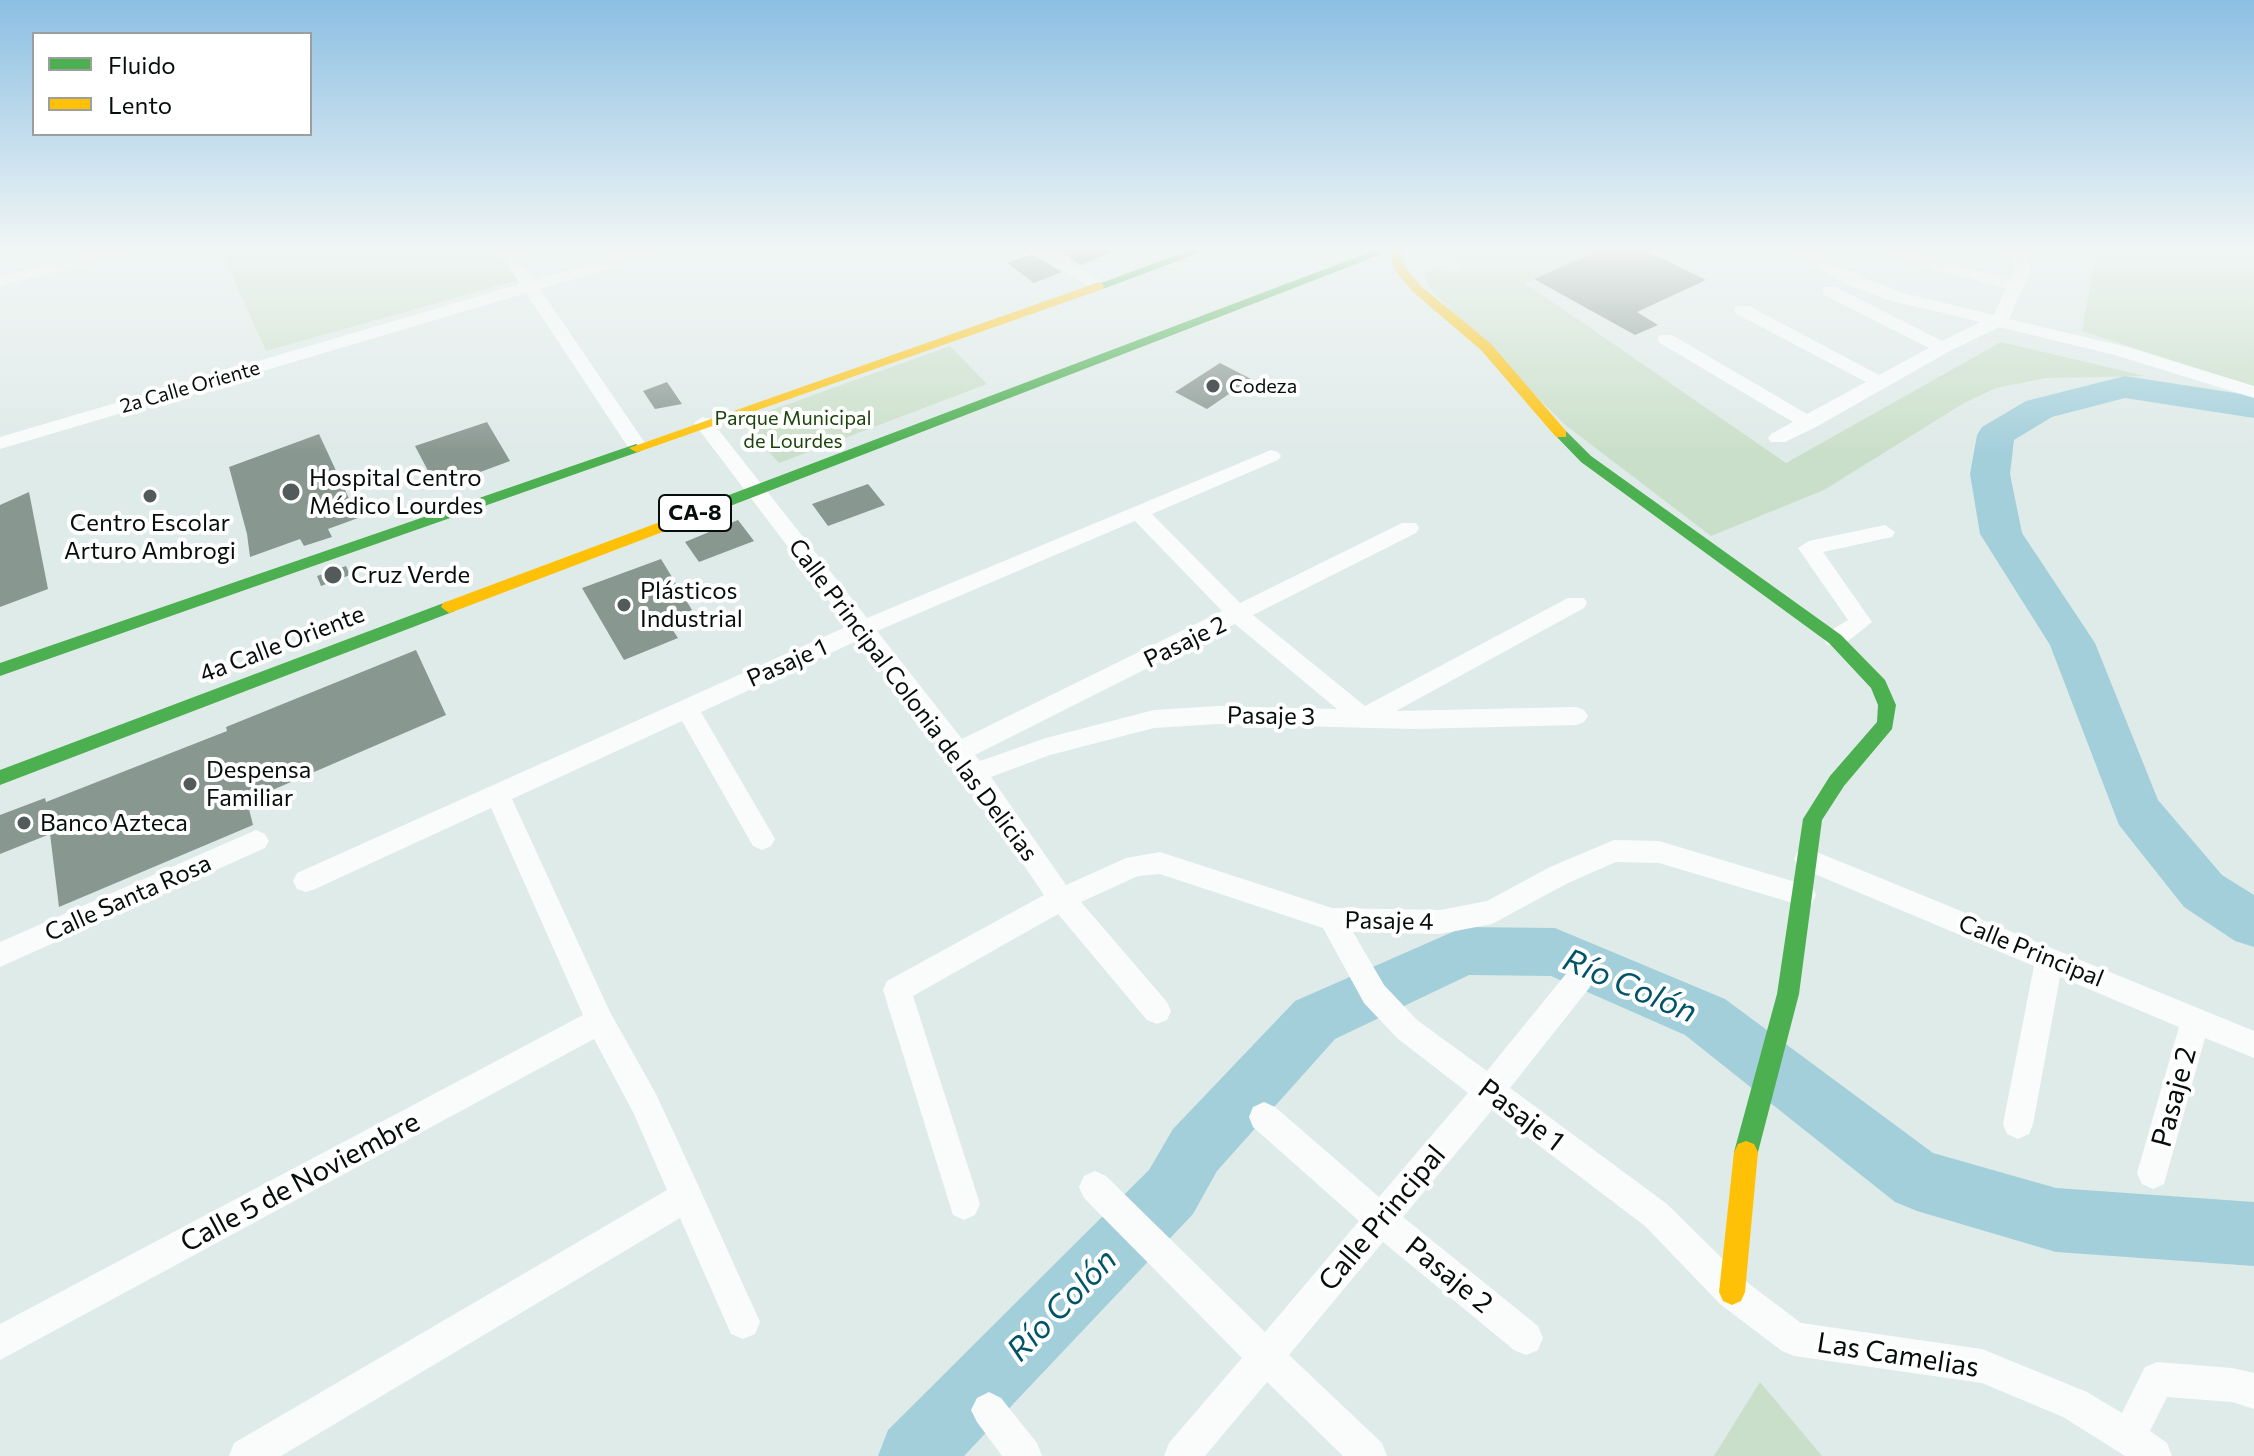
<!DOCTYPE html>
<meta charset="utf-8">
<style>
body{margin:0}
#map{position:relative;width:2254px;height:1456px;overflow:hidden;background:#dfebe8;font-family:Commissioner,sans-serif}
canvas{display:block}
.legend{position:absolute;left:32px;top:32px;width:280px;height:104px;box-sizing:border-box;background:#fff;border:2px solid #9b9f9e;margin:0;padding:10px 14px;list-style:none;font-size:24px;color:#060e0c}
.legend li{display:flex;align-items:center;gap:16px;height:40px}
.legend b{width:40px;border:2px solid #9b9f9e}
</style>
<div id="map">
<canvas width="2254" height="1456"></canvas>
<ul class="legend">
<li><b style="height:10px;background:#4caf50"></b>Fluido</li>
<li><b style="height:10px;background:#ffc107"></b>Lento</li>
</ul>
</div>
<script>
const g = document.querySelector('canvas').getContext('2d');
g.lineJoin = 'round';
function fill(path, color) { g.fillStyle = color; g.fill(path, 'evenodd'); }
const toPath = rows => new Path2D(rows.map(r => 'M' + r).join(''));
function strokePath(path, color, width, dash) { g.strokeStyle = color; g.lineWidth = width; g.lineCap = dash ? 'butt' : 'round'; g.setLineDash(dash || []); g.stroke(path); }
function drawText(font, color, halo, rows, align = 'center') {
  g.font = font + ' Commissioner,sans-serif'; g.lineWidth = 8; g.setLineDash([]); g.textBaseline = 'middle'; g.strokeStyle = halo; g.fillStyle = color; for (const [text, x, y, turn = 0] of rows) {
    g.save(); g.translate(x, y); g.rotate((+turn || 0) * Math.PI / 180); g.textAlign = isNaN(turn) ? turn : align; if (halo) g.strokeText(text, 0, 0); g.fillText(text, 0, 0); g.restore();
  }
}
fill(toPath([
 [220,249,506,249,529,277,266,351],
 [1420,249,1602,249,1525,283,1786,463,2001,342,2145,376,2046,378,1996,388,1964,403,1824,490,1711,536,1564,424,1430,289,1424,273,1437,267,1449,273,1463,266,1443,254,1429,261,1417,250],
 [2092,249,2254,249,2254,387,2082,331,2096,252],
 [950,346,987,384,779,463,741,421],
 [1760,1382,1822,1456,1714,1456]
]), '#cadfc9');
fill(toPath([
 [2125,376,2254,396,2254,418,2125,398,2052,417,2014,440,2010,474,2022,533,2095,643,2158,800,2222,875,2254,895,2254,947,2235,941,2184,907,2119,825,2050,645,1980,534,1970,474,1977,435,1982,427,2026,401,2125,376],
 [1464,927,1555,928,1725,999,1933,1153,2056,1188,2254,1202,2254,1266,2056,1252,1917,1211,1895,1202,1685,1035,1551,976,1469,975,1335,1039,1217,1171,1193,1214,964,1456,878,1456,888,1430,1149,1170,1173,1129,1295,1001,1464,927]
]), '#a3cfdb');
fill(toPath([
 [1056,249,1117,249,1118,250,1081,265],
 [1602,249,1643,249,1706,280,1637,312,1658,325,1635,335,1534,279],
 [1032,254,1062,272,1034,283,1007,263],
 [1220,363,1251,379,1207,409,1175,392],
 [667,382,682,404,655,409,643,391],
 [487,422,510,461,437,488,415,446],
 [319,434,358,518,328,529,332,537,304,546,300,539,250,557,247,534,229,467],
 [868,484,885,505,828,526,812,504],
 [29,492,48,589,0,607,0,505],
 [738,520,754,541,699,562,685,542],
 [661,559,692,610,666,620,678,638,624,660,582,588],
 [346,566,350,575,321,586,317,576],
 [416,650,446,715,247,801,253,825,59,907,50,834,0,854,0,815,45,798,46,802,227,731,226,727]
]), '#899791');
fill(toPath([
 [107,249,134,249,132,252,0,286,0,276,107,249],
 [497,249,513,249,534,280,640,249,665,249,663,252,540,289,647,446,644,450,630,450,526,293,0,449,0,437,520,284,497,249],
 [1030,249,1050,249,1108,285,1106,289,1094,289,1030,249],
 [1785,249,1805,249,1863,278,1903,293,1994,315,2006,288,1894,258,1892,255,1900,250,2010,279,2015,270,2009,249,2025,249,2031,270,2009,319,2127,347,2254,386,2254,398,2115,355,1999,327,1948,352,1816,427,1785,442,1771,442,1768,438,1771,434,1793,422,1660,343,1657,339,1660,335,1672,335,1807,414,1866,382,1737,314,1734,310,1737,306,1749,306,1879,375,1929,348,1824,295,1822,291,1824,287,1836,287,1942,341,1981,322,1891,301,1851,286,1785,249],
 [703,417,710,419,867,618,1271,450,1278,452,1281,456,1278,460,1152,514,1240,603,1402,523,1416,523,1419,528,1416,533,1253,615,1365,706,1568,598,1584,598,1587,603,1584,608,1396,711,1576,707,1584,710,1588,716,1584,722,1576,725,1413,729,1218,724,1154,728,1050,755,991,777,1066,885,1126,858,1160,852,1332,908,1440,910,1487,901,1550,867,1614,840,1659,841,1812,887,1816,895,1812,903,1803,906,1659,863,1616,862,1568,883,1492,924,1440,934,1353,932,1384,985,1417,1020,1487,1071,1570,969,1580,966,1590,969,1594,978,1590,987,1510,1088,1667,1204,1744,1280,1801,1323,1982,1349,2087,1392,2122,1413,2145,1367,2157,1362,2232,1368,2254,1373,2254,1409,2232,1402,2167,1397,2150,1431,2167,1443,2172,1456,2125,1456,2063,1417,1982,1383,1794,1356,1782,1351,1720,1304,1645,1226,1492,1110,1403,1217,1538,1326,1543,1338,1538,1350,1526,1355,1514,1350,1383,1242,1289,1355,1382,1443,1387,1456,1343,1456,1267,1382,1205,1456,1164,1456,1169,1443,1242,1358,1084,1198,1079,1187,1084,1176,1095,1171,1106,1176,1265,1332,1359,1221,1253,1127,1249,1117,1253,1107,1264,1102,1275,1107,1379,1197,1468,1093,1397,1038,1364,1003,1323,928,1160,874,1138,876,1081,902,1167,1002,1171,1011,1167,1020,1157,1024,1147,1020,1058,914,913,996,980,1204,975,1215,964,1220,953,1215,883,990,887,981,1044,895,966,780,859,640,701,712,771,832,775,839,771,846,762,850,753,846,682,721,512,799,610,1012,656,1094,698,1185,760,1322,755,1334,743,1339,731,1334,680,1218,281,1456,229,1456,234,1443,667,1190,634,1114,594,1039,0,1360,0,1324,583,1015,491,808,315,889,306,892,297,889,293,881,297,873,848,626,694,423,703,417],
 [1135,521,1222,611,962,739,877,631,1135,521],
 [1235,624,1337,709,1218,706,1154,710,1046,738,980,761,975,755,1235,624],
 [1885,525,1895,532,1892,537,1823,552,1872,622,1843,645,1827,645,1824,639,1827,633,1848,620,1798,548,1809,541,1885,525],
 [256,830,265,834,269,841,265,848,0,967,0,942,256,830],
 [1807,848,2254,1031,2254,1058,2205,1038,2164,1184,2153,1189,2142,1184,2137,1173,2179,1027,2060,977,2033,1124,2029,1134,2018,1139,2007,1134,2003,1124,2034,966,1798,867,1794,859,1798,851,1807,848],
 [989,1392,1001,1398,1037,1443,1042,1456,1002,1456,977,1422,971,1410,977,1398,989,1392]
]), '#fafcfc');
fill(toPath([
 [1193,249,1210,249,1103,289,1093,286,1193,249],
 [1378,249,1395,249,681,525,671,525,668,521,671,517,1378,249],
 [1561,430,1566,431,1591,456,1841,635,1885,680,1896,705,1892,729,1844,786,1822,820,1799,994,1758,1152,1754,1160,1746,1163,1738,1160,1734,1152,1777,994,1803,819,1830,776,1877,722,1878,705,1871,688,1829,643,1581,462,1554,434,1561,430],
 [636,444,643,448,641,451,0,676,0,663,636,444],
 [449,601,457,607,455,611,0,785,0,770,449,601]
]), '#4caf50');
fill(toPath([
 [1389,249,1401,249,1406,268,1421,286,1491,344,1566,431,1566,437,1556,437,1481,350,1413,292,1394,269,1389,249],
 [1099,282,1105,286,1103,289,641,451,636,452,629,448,1099,282],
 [676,516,681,517,684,521,681,525,455,611,449,613,441,607,443,603,676,516],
 [1746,1141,1754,1144,1758,1152,1745,1292,1741,1301,1732,1305,1723,1301,1719,1292,1734,1152,1738,1144,1746,1141]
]), '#ffc107');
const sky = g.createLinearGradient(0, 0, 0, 453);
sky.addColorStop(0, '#8cbfe3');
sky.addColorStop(0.55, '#f1f6f5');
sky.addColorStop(1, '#f1f6f500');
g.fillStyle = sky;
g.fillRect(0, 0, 2254, 453);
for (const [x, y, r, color] of [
 [1213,386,8,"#525b59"],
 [291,492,10,"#525b59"],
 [150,496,8,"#525b59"],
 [333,575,10,"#525b59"],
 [624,605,8,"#525b59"],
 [190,784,8,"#525b59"],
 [24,823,8,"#525b59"]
]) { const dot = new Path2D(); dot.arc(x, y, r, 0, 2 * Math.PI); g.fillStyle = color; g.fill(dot); strokePath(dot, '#fff', 3); }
drawText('20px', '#060e0c', '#fff', [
 ["Codeza",1229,386]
], 'left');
drawText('20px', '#060e0c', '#fff', [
 ["2a Calle Oriente",190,387,-16]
]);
drawText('20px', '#1b430a', '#fff', [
 ["Parque Municipal",793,418],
 ["de Lourdes",793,441]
]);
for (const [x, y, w] of [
 [695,513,72]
]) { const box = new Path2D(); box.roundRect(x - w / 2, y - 18, w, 36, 6); g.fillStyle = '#fff'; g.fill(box); strokePath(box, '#060e0c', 2); }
drawText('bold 22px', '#060e0c', null, [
 ["CA-8",695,513]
]);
drawText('24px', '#060e0c', '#fff', [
 ["Hospital Centro",309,478],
 ["Médico Lourdes",309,506],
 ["Centro Escolar",150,523,"center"],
 ["Arturo Ambrogi",150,551,"center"],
 ["Cruz Verde",351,575],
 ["Plásticos",640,591],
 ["Industrial",640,619],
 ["Despensa",206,770],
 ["Familiar",206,798],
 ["Banco Azteca",40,823]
], 'left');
drawText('24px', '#060e0c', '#fff', [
 ["Pasaje 2",1185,642,-26],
 ["4a Calle Oriente",282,644,-21],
 ["Pasaje 1",787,663,-24],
 ["Calle Principal Colonia de las Delicias",913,700,53],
 ["Pasaje 3",1271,716,1],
 ["Calle Santa Rosa",128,898,-24],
 ["Pasaje 4",1389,921,1],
 ["Calle Principal",2031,951,22]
]);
drawText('28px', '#060e0c', '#fff', [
 ["Pasaje 2",2174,1097,-75],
 ["Pasaje 1",1521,1115,37],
 ["Calle 5 de Noviembre",300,1182,-28],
 ["Calle Principal",1382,1218,-50],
 ["Pasaje 2",1449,1275,39],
 ["Las Camelias",1898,1355,9]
]);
drawText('italic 32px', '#005468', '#fff', [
 ["Río Colón",1630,986,23],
 ["Río Colón",1062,1305,-46]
]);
</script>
